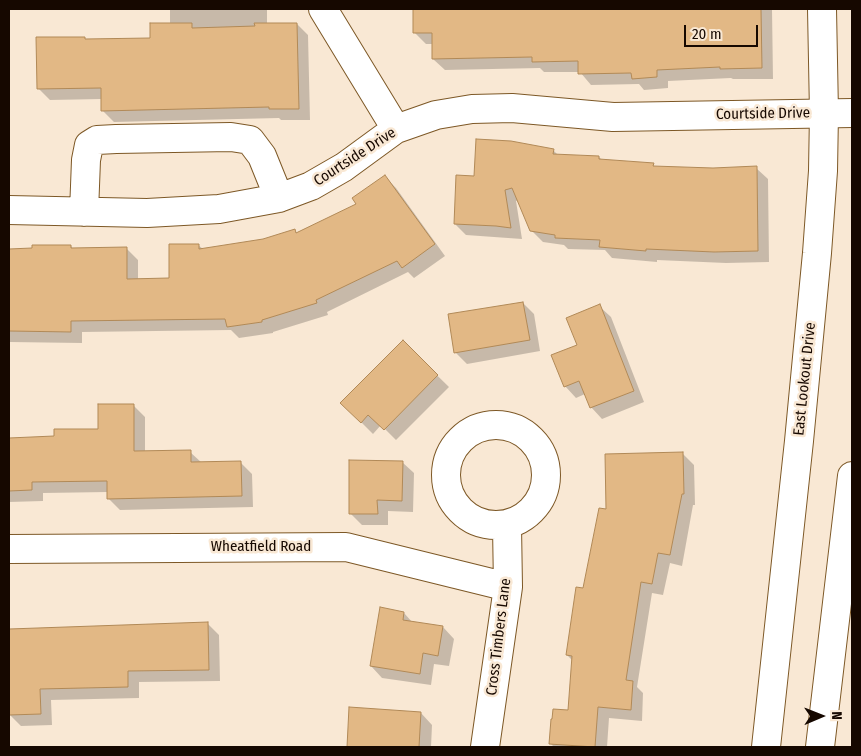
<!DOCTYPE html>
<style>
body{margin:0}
#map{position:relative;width:861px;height:756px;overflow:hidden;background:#f9e8d4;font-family:"Fira Sans Condensed",sans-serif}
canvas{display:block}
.frame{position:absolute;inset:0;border:10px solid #160800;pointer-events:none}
.north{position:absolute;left:796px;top:691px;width:50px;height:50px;-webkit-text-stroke:4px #f9e8d4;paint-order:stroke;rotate:89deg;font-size:14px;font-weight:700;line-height:20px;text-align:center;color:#160800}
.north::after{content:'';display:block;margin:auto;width:18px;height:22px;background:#160800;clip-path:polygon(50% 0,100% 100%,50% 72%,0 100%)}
.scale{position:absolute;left:684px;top:25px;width:74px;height:22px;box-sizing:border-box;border:2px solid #160800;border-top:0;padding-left:6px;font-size:15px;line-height:18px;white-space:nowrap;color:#160800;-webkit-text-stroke:4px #f9e8d4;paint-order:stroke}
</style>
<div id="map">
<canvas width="861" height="756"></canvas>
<div class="frame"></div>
<div class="north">N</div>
<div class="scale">20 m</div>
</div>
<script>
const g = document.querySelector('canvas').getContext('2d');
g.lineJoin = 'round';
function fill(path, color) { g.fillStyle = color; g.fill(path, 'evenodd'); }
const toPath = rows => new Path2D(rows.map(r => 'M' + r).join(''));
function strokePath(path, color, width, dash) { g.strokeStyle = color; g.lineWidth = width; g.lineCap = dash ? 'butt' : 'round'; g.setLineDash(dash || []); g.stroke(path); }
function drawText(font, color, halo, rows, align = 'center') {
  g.font = font + ' "Fira Sans Condensed",sans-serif'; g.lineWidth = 5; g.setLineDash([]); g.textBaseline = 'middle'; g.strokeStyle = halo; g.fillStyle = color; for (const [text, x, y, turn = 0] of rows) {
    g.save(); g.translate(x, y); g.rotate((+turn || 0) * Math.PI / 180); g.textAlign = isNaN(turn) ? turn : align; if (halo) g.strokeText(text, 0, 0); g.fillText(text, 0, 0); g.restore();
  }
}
fill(toPath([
 [170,9,267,9,267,24,297,24,308,35,310,120,281,120,279,118,114,122,103,111,102,99,50,100,38,88,84,38,87,40,152,39,170,24],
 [414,9,772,9,773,79,733,79,731,78,668,81,668,88,644,90,639,84,591,85,580,72,544,72,540,68,445,70,433,59,433,44,426,44,414,32],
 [553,150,559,156,599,157,602,160,653,165,656,168,713,169,756,168,768,179,769,262,726,263,657,260,657,262,612,258,605,250,568,249,564,245,543,242,531,230,519,200,516,201,522,239,466,235,455,224,476,177],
 [384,176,396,188,445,256,414,278,408,272,327,312,328,315,273,332,273,333,239,338,231,330,82,332,82,343,9,342,9,250,34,250,71,246,73,249,126,248,138,260,138,280,171,279,198,245,203,249,264,240,295,231,297,233,358,205],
 [523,303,534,314,540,351,467,364,455,352],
 [599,306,611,317,644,402,602,419,591,407,585,394,576,398,565,386,578,345],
 [403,342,449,387,396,440,381,425,373,434,342,403],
 [134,406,145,417,145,452,190,452,202,463,241,463,252,474,253,507,120,510,108,498,108,492,43,493,43,501,9,502,9,439,55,437,100,431],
 [683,454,694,465,695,505,693,505,682,566,670,563,663,595,652,593,637,687,643,693,642,721,609,718,607,747,554,747,550,743,570,712,573,661,567,655,584,589,608,511],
 [402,462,414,473,413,512,388,511,388,525,362,525,350,513],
 [404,613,413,623,443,627,454,639,449,666,434,664,431,685,382,678,371,666],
 [208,624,219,635,220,681,139,682,139,698,51,700,52,725,21,726,9,714,9,630],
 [350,708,421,713,432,725,431,747,348,747]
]), '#0003');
const building = toPath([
 [413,9,761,9,762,68,720,69,720,67,657,70,657,77,632,79,631,73,578,74,578,61,532,62,532,57,432,59,432,33,413,33,413,9],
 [150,23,192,23,192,28,255,26,254,23,297,23,299,109,269,109,269,107,101,111,101,88,37,89,36,37,85,37,85,39,150,38,150,23],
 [476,139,511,141,554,149,553,154,599,156,599,159,654,163,653,166,713,168,757,166,758,251,714,252,646,249,646,251,599,247,600,240,555,238,555,235,530,231,512,188,505,190,511,228,496,226,454,224,456,175,474,176,476,139],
 [385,175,435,244,402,268,397,261,316,300,317,303,262,320,262,322,227,327,225,319,71,321,71,332,9,331,9,249,32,248,32,245,71,245,71,248,127,247,127,279,169,278,169,244,199,244,199,249,263,239,295,229,296,233,356,204,352,198,385,175],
 [523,302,530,340,454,353,448,314,523,302],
 [600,304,634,391,590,408,579,381,564,387,551,355,577,345,566,318,600,304],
 [403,340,438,375,384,430,368,415,361,423,340,403,403,340],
 [98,404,134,404,134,451,191,450,191,462,241,461,242,496,107,499,107,481,32,482,32,490,9,491,9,438,54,436,54,429,98,429,98,404],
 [683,452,684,494,682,494,670,555,658,553,652,584,641,582,626,680,633,681,631,710,598,707,595,747,549,744,551,719,552,719,553,709,568,710,572,656,566,655,576,587,583,588,599,508,606,509,605,454,683,452],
 [349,460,403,461,402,501,377,500,378,514,349,514,349,460],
 [380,607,404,612,403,620,443,626,438,656,423,653,420,674,370,666,380,607],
 [208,622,209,670,128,671,128,687,40,689,41,714,9,715,9,629,208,622],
 [349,707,421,712,419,747,347,747,349,707]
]);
fill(building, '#e2b885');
strokePath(building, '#b18957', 1);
const minor = toPath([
 [323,9,396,129],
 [9,210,147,213,219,209,279,198,311,186,344,167,396,129,436,115,472,109,512,108,613,117,852,113],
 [84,212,86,160,89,145,97,140,116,139,231,137,250,140,262,156,279,198],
 '446 475a50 50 0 1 1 100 0a50 50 0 1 1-100 0Z',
 [9,549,346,547,508,587],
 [485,747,508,587,507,526]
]);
const major = toPath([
 [766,747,799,441,817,253,823,171,824,113,822,9],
 [820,747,852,476]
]);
strokePath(minor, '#7d5826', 30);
strokePath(major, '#7d5826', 30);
strokePath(minor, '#fff', 28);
strokePath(major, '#fff', 28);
drawText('15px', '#160800', '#f9e8d4', [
 ["Courtside Drive",763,114,-1],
 ["Courtside Drive",355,157,-33],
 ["East Lookout Drive",805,379,-84],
 ["Wheatfield Road",261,547],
 ["Cross Timbers Lane",499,637,-83]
]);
</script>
